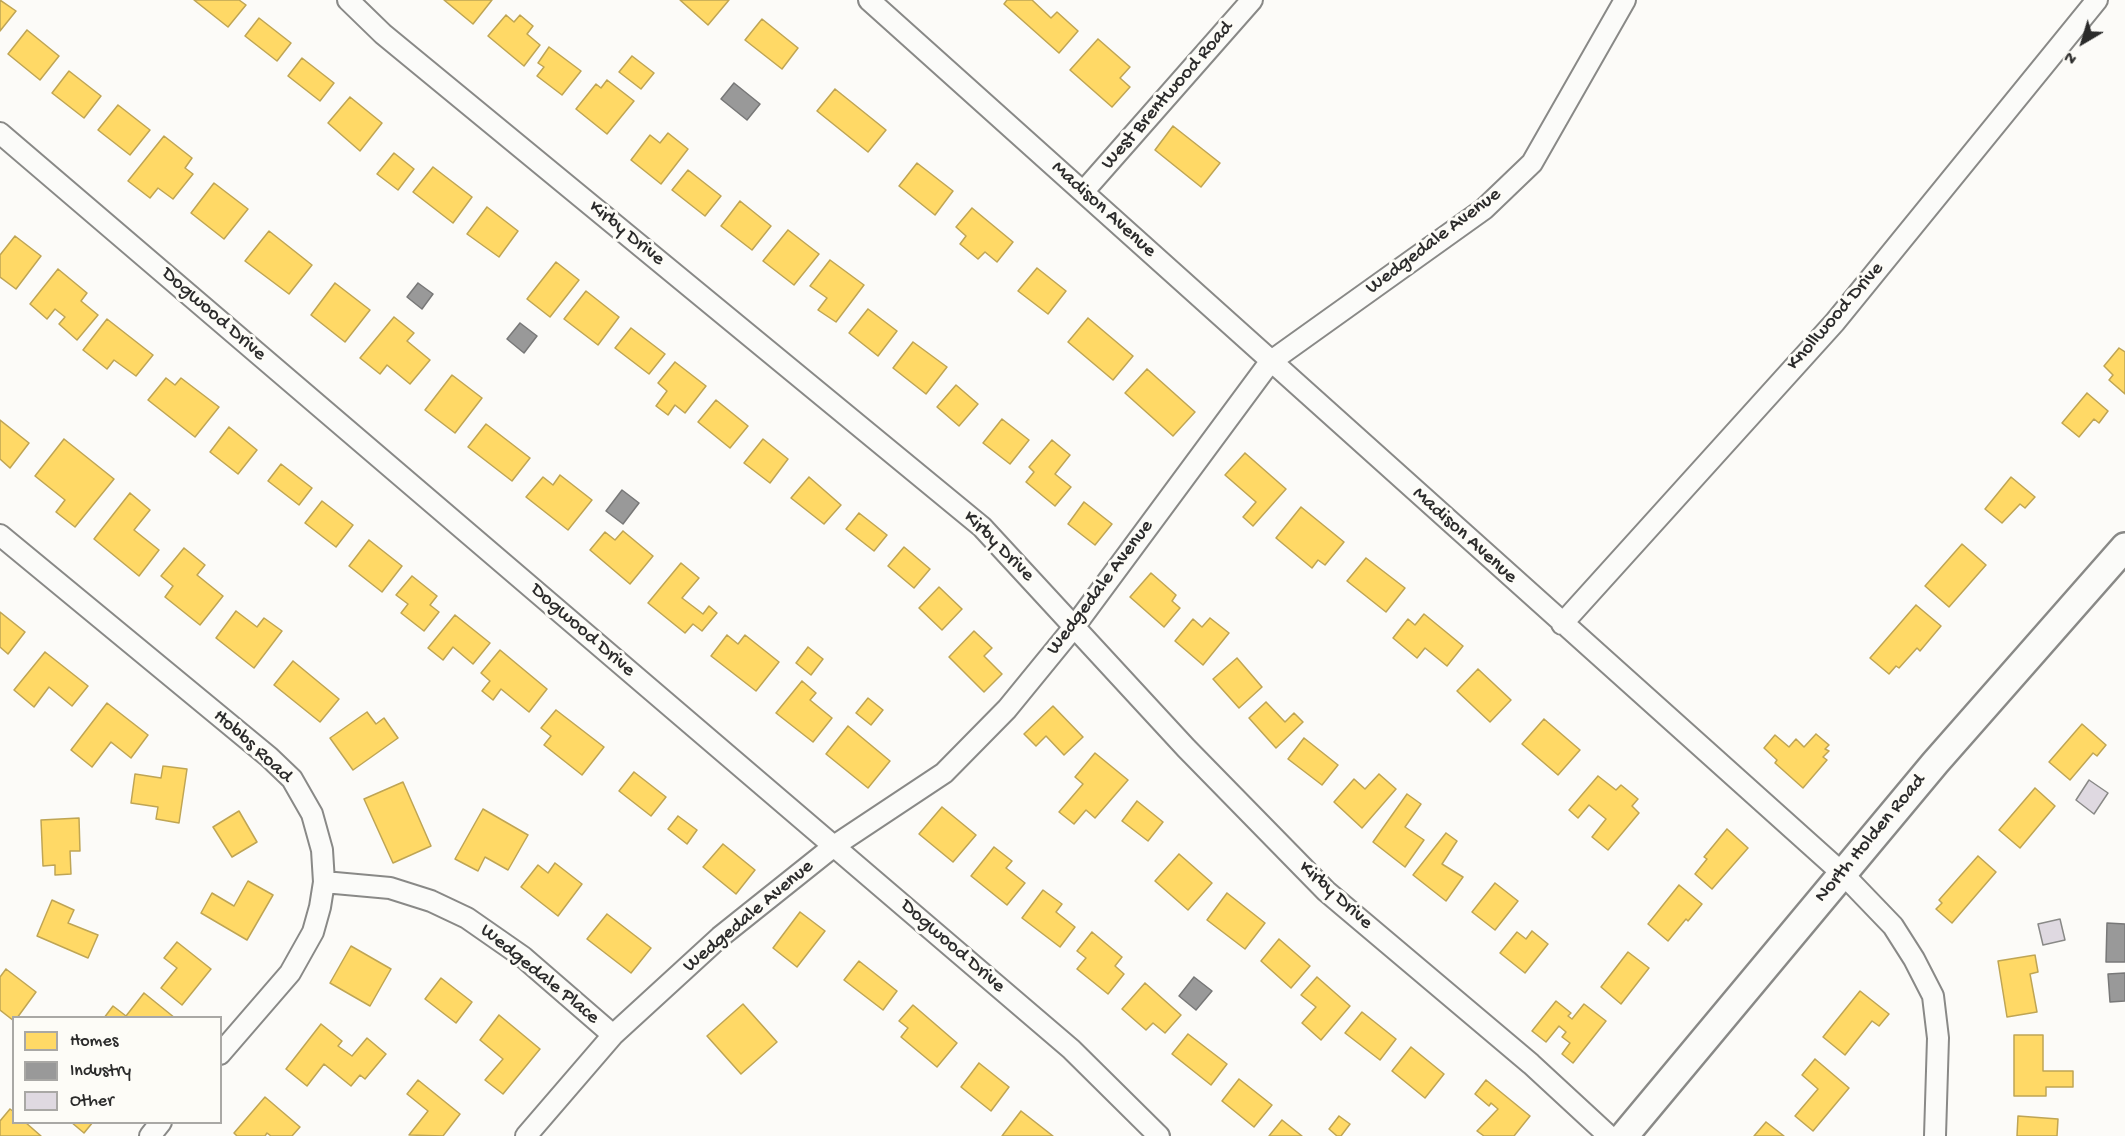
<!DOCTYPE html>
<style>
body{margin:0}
#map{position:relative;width:2125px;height:1136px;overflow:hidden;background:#fcfbf8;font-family:"Gochi Hand",sans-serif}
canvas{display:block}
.legend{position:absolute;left:12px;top:1016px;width:210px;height:108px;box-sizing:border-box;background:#fdfcf7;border:2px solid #a9a8a5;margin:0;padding:8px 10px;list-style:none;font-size:18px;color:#2b2b2b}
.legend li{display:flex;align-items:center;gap:12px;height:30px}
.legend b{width:30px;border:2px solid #a9a8a5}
.north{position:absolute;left:2053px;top:12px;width:60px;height:60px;-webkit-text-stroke:4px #fdfcf7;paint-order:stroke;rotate:218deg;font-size:16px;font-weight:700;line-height:24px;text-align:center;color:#2b2b2b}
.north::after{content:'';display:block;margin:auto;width:21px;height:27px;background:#2b2b2b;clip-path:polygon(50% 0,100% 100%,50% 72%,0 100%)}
</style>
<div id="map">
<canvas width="2125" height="1136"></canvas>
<ul class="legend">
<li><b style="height:16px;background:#ffd966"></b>Homes</li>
<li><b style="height:16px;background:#999"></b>Industry</li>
<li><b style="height:16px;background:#dfd9e1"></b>Other</li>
</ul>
<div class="north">N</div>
</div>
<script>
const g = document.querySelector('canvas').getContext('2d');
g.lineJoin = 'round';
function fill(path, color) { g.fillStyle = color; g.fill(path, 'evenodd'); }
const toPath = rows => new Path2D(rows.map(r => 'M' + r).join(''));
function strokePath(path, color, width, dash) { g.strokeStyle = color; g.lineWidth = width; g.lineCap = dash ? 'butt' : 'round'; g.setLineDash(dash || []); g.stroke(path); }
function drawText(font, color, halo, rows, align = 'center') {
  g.font = font + ' "Gochi Hand",sans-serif'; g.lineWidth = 6; g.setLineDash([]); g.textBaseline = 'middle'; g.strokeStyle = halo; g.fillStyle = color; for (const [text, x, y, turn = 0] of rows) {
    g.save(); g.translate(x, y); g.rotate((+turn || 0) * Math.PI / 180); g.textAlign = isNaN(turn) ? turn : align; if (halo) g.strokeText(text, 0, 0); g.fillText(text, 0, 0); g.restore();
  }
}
const homes = toPath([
 [0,0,16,11,0,31,0,0],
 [194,0,239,0,246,5,228,27,194,0],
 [444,0,492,0,473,24,444,0],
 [680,0,729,0,708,25,680,0],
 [1007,0,1032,0,1051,18,1057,12,1078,31,1059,53,1004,4,1007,0],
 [506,15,514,22,520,15,533,26,527,34,540,45,524,66,488,36,506,15],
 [259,18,291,43,277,61,245,36,259,18],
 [762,19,798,48,782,69,745,40,762,19],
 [27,30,59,56,40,80,8,54,27,30],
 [1098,39,1130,67,1120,78,1130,87,1112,107,1070,70,1098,39],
 [549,47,581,71,562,95,537,76,544,67,538,63,549,47],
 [632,56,654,73,641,89,619,72,632,56],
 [302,58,334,83,320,101,288,76,302,58],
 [69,71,101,96,84,118,52,93,69,71],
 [607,80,634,101,607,134,576,109,596,84,601,88,607,80],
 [835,89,886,130,868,152,817,111,835,89],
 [350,97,382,123,360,151,328,123,350,97],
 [118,105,150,130,130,155,98,130,118,105],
 [1173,126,1220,163,1201,187,1155,150,1173,126],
 [668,133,688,149,661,184,631,160,650,135,660,143,668,133],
 [164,136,192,158,185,168,193,174,173,199,158,188,150,198,128,181,164,136],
 [394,153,414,169,398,190,377,174,394,153],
 [917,163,953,191,935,215,899,186,917,163],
 [433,167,472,197,453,223,413,192,433,167],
 [688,170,721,196,705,216,672,190,688,170],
 [214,183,248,209,224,239,191,213,214,183],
 [740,201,771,226,752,250,721,226,740,201],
 [487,207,518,231,499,257,467,234,487,207],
 [972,208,1013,242,997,262,985,252,978,259,960,244,966,236,956,227,972,208],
 [788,230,819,254,794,285,763,261,788,230],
 [269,231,312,265,289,294,245,261,269,231],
 [15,236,41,256,16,289,0,277,0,255,15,236],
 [830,260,864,285,836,322,818,310,827,298,810,286,830,260],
 [556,262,579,280,550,317,527,299,556,262],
 [1037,268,1066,291,1048,314,1018,291,1037,268],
 [58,269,87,293,81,301,98,315,77,340,59,324,65,317,55,309,47,319,30,304,58,269],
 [335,283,370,310,345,342,311,315,335,283],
 [586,291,619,317,598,345,564,319,586,291],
 [868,309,897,331,878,356,849,333,868,309],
 [394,317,414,333,407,341,430,360,410,384,387,365,380,374,360,358,394,317],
 [1088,318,1133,356,1113,380,1068,342,1088,318],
 [107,319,153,355,136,376,114,360,107,369,83,350,107,319],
 [631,328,665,354,649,374,615,348,631,328],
 [913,342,947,367,926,394,893,368,913,342],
 [2119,348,2125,352,2125,394,2109,380,2113,375,2104,366,2119,348],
 [675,362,706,386,685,413,675,405,668,415,656,406,667,391,658,383,675,362],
 [1147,369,1195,412,1173,436,1125,393,1147,369],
 [452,375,482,398,455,433,425,410,452,375],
 [166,378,175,385,181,378,219,407,195,437,148,400,166,378],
 [956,385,978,404,959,426,937,407,956,385],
 [2087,393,2108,411,2099,423,2094,419,2079,437,2062,423,2087,393],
 [716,400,748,426,730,448,698,422,716,400],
 [1002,419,1029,440,1010,464,983,443,1002,419],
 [0,420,29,443,10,468,0,459,0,420],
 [486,424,530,458,512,481,468,447,486,424],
 [229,427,257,450,238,474,210,452,229,427],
 [64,439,114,479,75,527,56,512,65,500,35,476,64,439],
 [763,439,788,459,770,483,744,463,763,439],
 [1052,440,1070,455,1055,474,1071,487,1055,506,1026,482,1034,472,1029,467,1052,440],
 [1245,453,1286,489,1253,526,1243,517,1256,502,1225,475,1245,453],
 [281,464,312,488,299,505,268,481,281,464],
 [560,475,592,500,568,530,526,497,543,477,553,485,560,475],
 [809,477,841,505,824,524,791,498,809,477],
 [2011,477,2035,497,2025,508,2020,504,2002,523,1985,509,2011,477],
 [130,493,150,510,134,530,159,550,139,576,94,539,130,493],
 [322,501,353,525,336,547,305,523,322,501],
 [1084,502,1112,524,1095,545,1068,524,1084,502],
 [1301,507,1344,542,1325,565,1318,560,1312,568,1276,538,1301,507],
 [859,513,887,535,874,551,846,529,859,513],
 [623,531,653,556,630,584,590,550,605,532,615,540,623,531],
 [369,540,402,566,382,592,349,566,369,540],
 [1962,544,1986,565,1949,607,1925,586,1962,544],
 [904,547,930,569,914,588,888,566,904,547],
 [184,548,205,565,197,575,223,596,200,625,165,597,173,586,161,576,184,548],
 [1366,558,1405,588,1386,612,1347,581,1366,558],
 [681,563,699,578,682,598,703,614,709,606,717,613,702,631,693,624,685,633,648,603,681,563],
 [1151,573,1176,595,1172,601,1180,608,1164,627,1130,597,1151,573],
 [412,576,437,596,430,605,439,612,424,631,401,613,408,604,396,595,412,576],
 [939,587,962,609,942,630,919,608,939,587],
 [1916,605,1941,626,1920,651,1917,648,1899,668,1896,666,1889,674,1870,658,1916,605],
 [236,611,257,627,264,618,282,631,254,668,216,638,236,611],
 [0,612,25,632,8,654,0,647,0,612],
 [1424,614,1463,646,1447,666,1425,648,1417,658,1393,638,1408,619,1415,625,1424,614],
 [455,615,490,643,473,664,453,647,443,660,428,648,455,615],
 [1210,618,1229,633,1203,665,1175,641,1193,619,1202,627,1210,618],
 [974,631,992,648,984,656,1002,674,984,692,949,657,974,631],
 [727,635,738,644,745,635,779,662,756,691,711,656,727,635],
 [808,647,823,659,811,675,796,663,808,647],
 [500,650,547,689,529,712,501,689,493,700,482,691,490,681,481,673,500,650],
 [45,652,88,686,72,706,49,687,34,707,14,690,45,652],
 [1237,658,1262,687,1239,708,1213,679,1237,658],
 [293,661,339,699,320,722,274,685,293,661],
 [1478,669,1511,700,1490,722,1457,691,1478,669],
 [802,681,816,693,810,700,832,718,813,742,776,713,802,681],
 [868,698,883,710,871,725,856,713,868,698],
 [1266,702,1285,722,1294,713,1303,722,1276,748,1249,718,1266,702],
 [107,703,148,735,131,758,111,742,92,767,71,750,107,703],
 [1053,706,1083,737,1064,755,1046,736,1036,746,1024,734,1053,706],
 [556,710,604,747,582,775,544,745,551,736,541,728,556,710],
 [367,712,376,724,384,718,398,738,353,770,330,738,367,712],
 [1544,719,1580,750,1558,775,1522,744,1544,719],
 [2082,724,2106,745,2097,756,2093,753,2070,780,2049,762,2082,724],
 [848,726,890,761,868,788,826,754,848,726],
 [1816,734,1829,745,1825,749,1829,751,1823,757,1827,760,1803,788,1775,763,1777,760,1764,748,1775,735,1789,747,1796,739,1804,747,1816,734],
 [1304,738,1338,765,1322,785,1288,759,1304,738],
 [1095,753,1128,780,1095,818,1086,810,1074,824,1059,812,1083,784,1075,777,1095,753],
 [163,766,187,769,179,823,156,819,158,807,131,803,135,774,161,778,163,766],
 [634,772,666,797,651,816,619,791,634,772],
 [1379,774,1396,789,1362,828,1334,802,1354,779,1365,789,1379,774],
 [1598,776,1616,790,1621,785,1638,799,1632,806,1639,813,1608,850,1592,837,1606,819,1589,805,1578,818,1569,810,1598,776],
 [403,782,431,846,393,863,364,799,403,782],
 [2035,788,2055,806,2020,848,1999,830,2035,788],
 [1407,794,1421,804,1405,827,1424,840,1405,867,1373,842,1407,794],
 [1137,801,1163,822,1148,841,1122,821,1137,801],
 [942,807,976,835,953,862,919,834,942,807],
 [483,809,528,835,508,870,485,857,478,871,455,859,483,809],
 [239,811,257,842,232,857,213,827,239,811],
 [678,816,697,830,687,844,668,829,678,816],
 [79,818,80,851,70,851,71,874,55,875,55,865,43,866,41,820,79,818],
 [1727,829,1748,848,1712,889,1695,874,1707,859,1704,857,1727,829],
 [1446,833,1457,841,1442,864,1463,877,1446,901,1413,875,1446,833],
 [723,844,755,870,736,894,703,867,723,844],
 [994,847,1012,861,1006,868,1025,883,1007,905,971,876,994,847],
 [1179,854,1212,883,1188,910,1155,881,1179,854],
 [1978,856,1996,872,1952,923,1936,909,1942,903,1939,900,1978,856],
 [555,863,582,884,558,916,521,887,538,865,548,873,555,863],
 [248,881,273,895,247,940,201,913,212,893,234,906,248,881],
 [1495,883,1518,901,1495,930,1472,912,1495,883],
 [1679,885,1702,904,1688,921,1686,919,1668,941,1648,924,1679,885],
 [1043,890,1062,904,1056,912,1075,927,1060,947,1022,918,1043,890],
 [1227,893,1265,923,1245,949,1207,920,1227,893],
 [52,900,74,910,68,923,98,935,88,958,37,936,52,900],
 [800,912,825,931,797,967,773,948,800,912],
 [607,914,651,948,631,973,587,939,607,914],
 [1532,931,1548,944,1525,973,1500,953,1517,932,1526,939,1532,931],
 [1092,932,1122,957,1115,966,1124,974,1108,994,1077,969,1086,958,1077,951,1092,932],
 [1279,939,1310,966,1291,988,1261,961,1279,939],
 [177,942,211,969,182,1005,161,988,177,968,164,958,177,942],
 [351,946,391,969,370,1006,330,983,351,946],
 [1628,952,1649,968,1621,1004,1601,987,1628,952],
 [2035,955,2038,972,2030,974,2037,1012,2007,1017,1998,961,2035,955],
 [859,961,897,991,883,1010,844,980,859,961],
 [6,969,36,992,17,1018,14,1018,14,1021,0,1010,0,977,6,969],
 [1317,977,1350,1006,1321,1040,1302,1023,1316,1007,1301,995,1317,977],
 [441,978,472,1002,456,1023,425,999,441,978],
 [1145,983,1181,1015,1165,1033,1153,1023,1146,1030,1122,1009,1145,983],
 [1860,991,1889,1014,1879,1026,1872,1021,1845,1055,1823,1037,1860,991],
 [144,993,175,1018,104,1018,113,1006,126,1016,144,993],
 [1556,1001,1571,1013,1568,1016,1572,1019,1584,1004,1606,1021,1573,1063,1562,1054,1570,1043,1562,1037,1566,1032,1559,1026,1546,1042,1532,1031,1556,1001],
 [743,1004,777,1042,741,1074,707,1036,743,1004],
 [913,1005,957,1043,937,1067,901,1037,908,1028,899,1021,913,1005],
 [1362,1012,1396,1039,1380,1060,1345,1033,1362,1012],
 [499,1015,540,1049,503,1094,485,1080,503,1059,480,1040,499,1015],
 [321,1024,342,1041,338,1046,352,1056,367,1038,386,1054,365,1079,360,1075,351,1086,324,1064,307,1086,286,1069,321,1024],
 [1188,1034,1227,1064,1211,1085,1172,1054,1188,1034],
 [2014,1035,2043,1035,2043,1071,2073,1071,2073,1087,2046,1087,2046,1096,2014,1096,2014,1035],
 [1411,1047,1444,1074,1425,1098,1392,1071,1411,1047],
 [1815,1059,1849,1088,1813,1131,1795,1116,1818,1089,1802,1075,1815,1059],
 [979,1063,1009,1087,991,1111,961,1087,979,1063],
 [1239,1079,1272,1105,1254,1127,1222,1101,1239,1079],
 [418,1080,460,1114,443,1136,409,1135,428,1111,407,1094,418,1080],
 [1486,1080,1530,1116,1514,1136,1484,1136,1477,1131,1498,1109,1491,1103,1489,1106,1475,1094,1486,1080],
 [265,1097,300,1127,292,1136,271,1136,267,1133,265,1136,237,1136,234,1133,265,1097],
 [10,1109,14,1112,14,1122,25,1122,41,1136,0,1136,0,1121,10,1109],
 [1021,1111,1053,1136,1002,1136,1021,1111],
 [1339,1116,1350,1124,1341,1136,1337,1136,1329,1129,1339,1116],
 [2018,1116,2058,1119,2057,1136,2017,1136,2018,1116],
 [1282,1120,1302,1136,1269,1136,1282,1120],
 [71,1122,93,1122,84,1133,71,1122],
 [1766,1122,1784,1136,1754,1136,1766,1122]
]);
fill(homes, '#ffd966');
strokePath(homes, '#bfa554', 1.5);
const industry = toPath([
 [734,83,760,104,747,120,721,99,734,83],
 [418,283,433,294,422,309,407,297,418,283],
 [520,323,537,336,524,353,507,339,520,323],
 [622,490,639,503,623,524,606,511,622,490],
 [2107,923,2125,924,2125,962,2106,962,2107,923],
 [2125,973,2125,1001,2110,1002,2108,974,2125,973],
 [1194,977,1212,991,1196,1010,1179,996,1194,977]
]);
fill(industry, '#999');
strokePath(industry, '#787878', 1.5);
const building = toPath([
 [2089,780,2108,793,2094,814,2076,800,2089,780],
 [2060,919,2065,940,2043,945,2038,924,2060,919]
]);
fill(building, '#dfd9e1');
strokePath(building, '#898987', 1.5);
const minor = toPath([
 [348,0,383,34,982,527,1186,748,1326,891,1531,1064,1609,1136],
 [869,0,1842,873,1893,926,1914,959,1933,996,1938,1038,1935,1136],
 [0,133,1071,1049,1159,1136],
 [1083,192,1252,0],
 [0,535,269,757,292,779,312,814,322,850,324,882,320,907,313,932,290,973,220,1054],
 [1562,624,1835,322,2097,0],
 [324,882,390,888,431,901,467,918,523,957,613,1035],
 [150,1136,161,1122],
 [526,1136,613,1035,720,937,834,846,944,773,1007,709,1074,627,1270,362,1484,209,1532,163,1625,0]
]);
const secondary = toPath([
 [1624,1136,1935,763,2125,547]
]);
strokePath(minor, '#898987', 24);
strokePath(secondary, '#898987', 32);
strokePath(minor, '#fbfbf9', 20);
strokePath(secondary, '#fbfbf9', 27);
drawText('20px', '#2b2b2b', '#fdfcf7', [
 ["West Brentwood Road",1168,96,-49],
 ["Madison Avenue",1103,210,42],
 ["Kirby Drive",626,234,39],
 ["Wedgedale Avenue",1434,242,-37],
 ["Dogwood Drive",213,315,41],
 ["Knollwood Drive",1836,317,-49],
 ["Madison Avenue",1464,536,42],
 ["Kirby Drive",998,547,45],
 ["Wedgedale Avenue",1101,588,-53],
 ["Dogwood Drive",582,631,41],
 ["Hobbs Road",252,747,42],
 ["North Holden Road",1871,839,-50],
 ["Kirby Drive",1335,896,42],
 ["Wedgedale Avenue",749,917,-40],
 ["Dogwood Drive",952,947,41],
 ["Wedgedale Place",539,975,39]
]);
</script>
